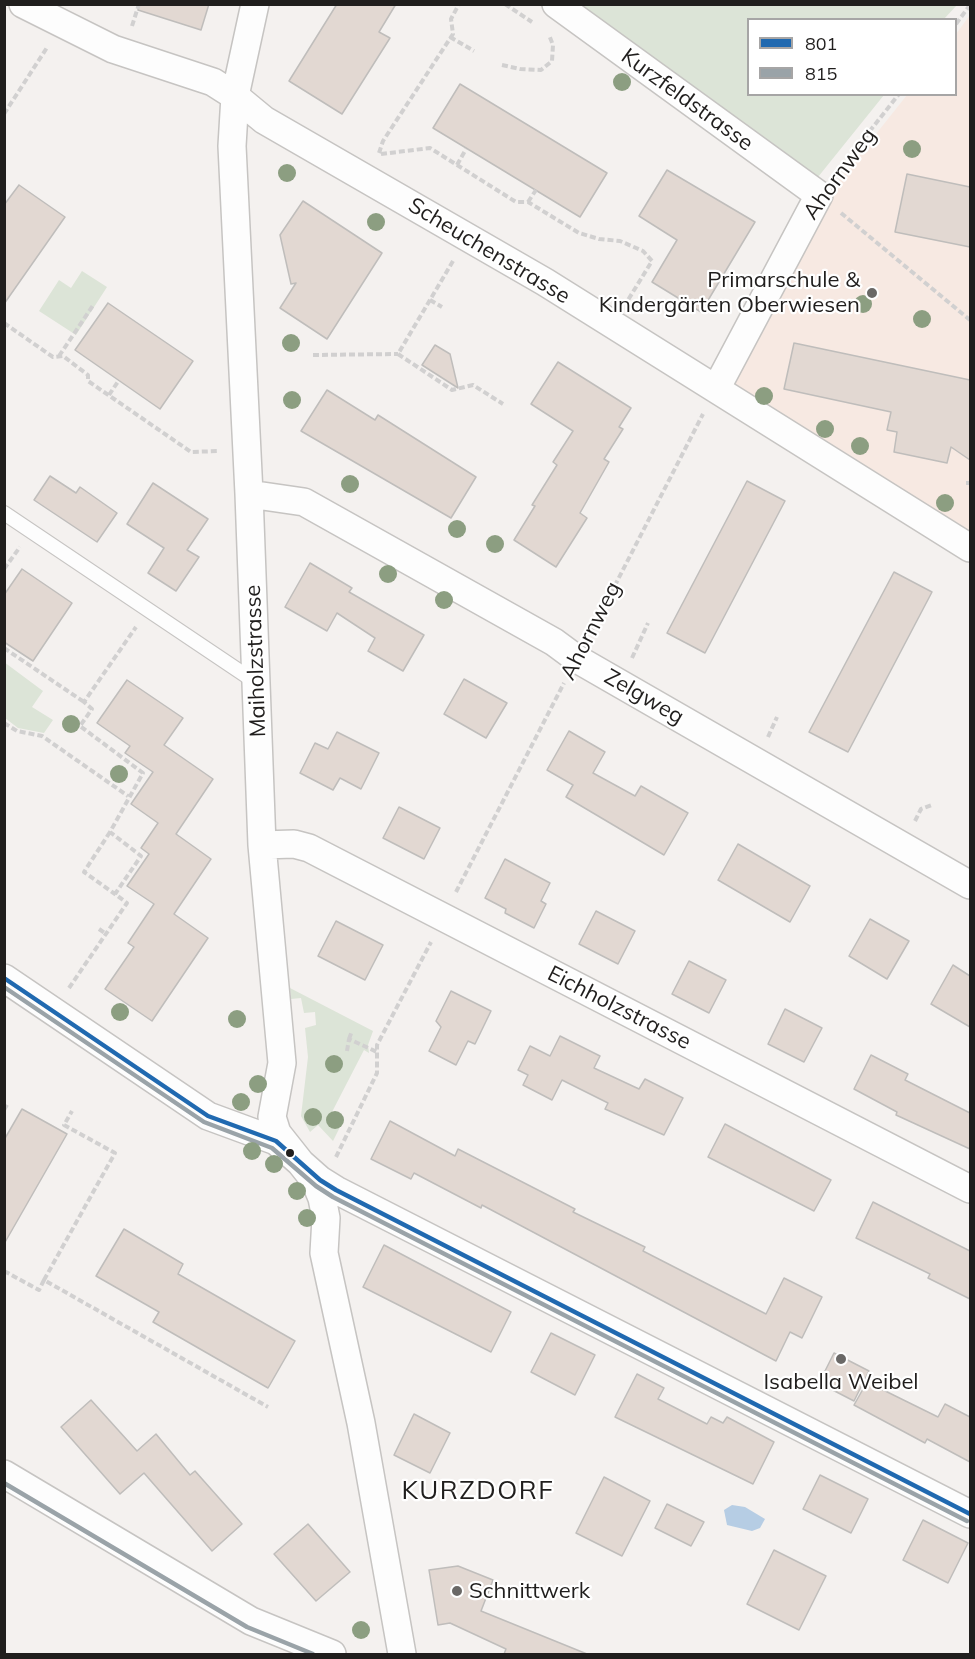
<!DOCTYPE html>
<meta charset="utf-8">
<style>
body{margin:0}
#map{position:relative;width:975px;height:1659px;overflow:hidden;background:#f4f1ef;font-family:Mulish,sans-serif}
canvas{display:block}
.frame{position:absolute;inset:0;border:6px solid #201e1d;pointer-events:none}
.legend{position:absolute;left:747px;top:18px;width:210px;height:78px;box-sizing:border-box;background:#fff;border:2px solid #a6a5a5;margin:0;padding:8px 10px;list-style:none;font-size:18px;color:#201e1d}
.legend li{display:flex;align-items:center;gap:12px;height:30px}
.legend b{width:30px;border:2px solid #a6a5a5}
</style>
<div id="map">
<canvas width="975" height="1659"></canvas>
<div class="frame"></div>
<ul class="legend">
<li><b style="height:8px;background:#2069b0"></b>801</li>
<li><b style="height:8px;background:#9aa3a8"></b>815</li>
</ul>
</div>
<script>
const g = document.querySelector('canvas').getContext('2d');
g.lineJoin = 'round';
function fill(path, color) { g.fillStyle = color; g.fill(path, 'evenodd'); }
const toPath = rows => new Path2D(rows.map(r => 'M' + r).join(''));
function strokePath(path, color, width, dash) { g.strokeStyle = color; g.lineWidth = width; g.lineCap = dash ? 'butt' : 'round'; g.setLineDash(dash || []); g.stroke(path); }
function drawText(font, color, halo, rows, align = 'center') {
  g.font = font + ' Mulish,sans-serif'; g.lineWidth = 4.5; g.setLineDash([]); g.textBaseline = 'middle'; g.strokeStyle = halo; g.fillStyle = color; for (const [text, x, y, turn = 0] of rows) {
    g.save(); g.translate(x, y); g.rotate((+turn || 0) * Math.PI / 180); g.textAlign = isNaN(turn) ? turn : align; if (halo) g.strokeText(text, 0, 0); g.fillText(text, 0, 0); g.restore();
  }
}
fill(toPath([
 [970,15,970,539,726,385,822,202,907,95,956,94,956,34]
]), '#f7e9e2');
fill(toPath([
 [572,5,957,5,944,19,748,20,748,94,884,95,818,177],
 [82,271,107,287,76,335,39,311,59,280,71,288],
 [4,662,43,691,32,707,53,720,44,733,18,728,5,718],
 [290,988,373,1031,368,1045,369,1053,364,1050,332,1112,341,1125,333,1141,318,1125,310,1132,301,1116,308,1057,305,1028,316,1025,315,1012,304,1013,301,998,291,999]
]), '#dce4d7');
fill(toPath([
 [732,1505,745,1507,765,1519,760,1528,752,1531,727,1525,724,1510]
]), '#b6cde4');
const building = toPath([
 [139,4,209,4,201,30,138,10,139,4],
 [337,4,396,4,379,32,390,38,342,114,289,81,337,4],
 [460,84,607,173,580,217,433,128,460,84],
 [667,170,755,222,701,312,652,282,677,240,639,216,667,170],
 [907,174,970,187,970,247,895,232,907,174],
 [19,185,65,217,4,304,4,205,19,185],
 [303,201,382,253,327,339,280,308,296,283,291,284,280,235,303,201],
 [108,303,193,361,160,409,75,350,108,303],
 [794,343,970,380,970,460,951,447,947,463,894,452,897,432,887,430,891,412,784,389,794,343],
 [435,345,450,354,458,388,422,365,435,345],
 [558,362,631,408,619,427,623,429,604,459,609,462,580,513,587,518,556,567,514,540,535,506,532,505,557,465,553,462,573,431,531,404,558,362],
 [327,390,375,420,378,415,476,477,451,518,301,431,327,390],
 [50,476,76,493,80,487,117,513,97,542,34,500,50,476],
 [747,481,785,501,705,653,667,633,747,481],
 [153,483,208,519,187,550,199,557,176,591,148,573,164,548,127,524,153,483],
 [310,563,352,588,349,592,424,635,403,671,368,651,375,638,337,613,327,631,285,607,310,563],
 [22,569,72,603,33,661,4,642,4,595,22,569],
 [894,572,932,592,848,752,809,732,894,572],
 [464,679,507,703,486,738,444,714,464,679],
 [127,680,183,718,164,745,213,779,176,834,211,859,174,914,208,938,152,1021,105,989,134,947,128,943,154,904,127,886,149,854,141,848,158,823,131,804,153,772,125,753,130,746,97,723,127,680],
 [569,731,605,752,593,773,635,796,641,786,688,813,664,855,566,797,573,785,547,770,569,731],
 [337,732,379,753,361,789,340,778,333,790,300,773,315,743,328,749,337,732],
 [399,807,440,828,424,859,383,838,399,807],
 [738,844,810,886,790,922,718,880,738,844],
 [505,859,550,883,541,901,546,904,534,928,505,913,506,909,485,898,505,859],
 [596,911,635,931,618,964,579,944,596,911],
 [870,919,909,941,887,979,849,956,870,919],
 [336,921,383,945,365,980,318,956,336,921],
 [689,961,726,980,709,1013,672,994,689,961],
 [953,965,970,976,970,1027,931,1004,953,965],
 [451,991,491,1011,475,1044,468,1041,456,1065,429,1051,441,1027,436,1021,451,991],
 [785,1009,822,1028,804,1062,768,1044,785,1009],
 [560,1036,600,1056,594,1068,639,1089,645,1079,683,1098,664,1135,605,1109,608,1103,562,1080,552,1100,523,1085,528,1075,518,1070,530,1046,550,1056,560,1036],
 [871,1055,908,1074,905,1080,970,1113,970,1149,896,1115,897,1112,854,1089,871,1055],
 [22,1109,67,1134,4,1244,4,1140,22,1109],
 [390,1121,455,1156,458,1149,575,1209,573,1212,645,1247,643,1251,766,1314,784,1278,822,1297,802,1338,790,1332,776,1361,482,1205,481,1208,414,1173,411,1179,371,1159,390,1121],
 [725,1124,831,1180,814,1211,708,1157,725,1124],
 [873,1202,970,1251,970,1299,928,1278,930,1274,856,1238,873,1202],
 [124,1229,183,1264,178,1274,295,1341,268,1388,153,1322,159,1312,96,1276,124,1229],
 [384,1245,511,1312,491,1352,363,1287,384,1245],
 [551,1333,595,1355,575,1395,531,1372,551,1333],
 [834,1353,869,1371,854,1401,819,1383,834,1353],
 [637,1374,664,1388,658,1399,707,1424,711,1417,723,1423,727,1417,774,1442,753,1484,615,1417,637,1374],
 [867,1382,938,1417,945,1404,970,1417,970,1462,927,1439,925,1443,854,1405,867,1382],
 [91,1400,137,1451,156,1434,190,1475,195,1471,242,1524,212,1551,144,1473,120,1494,61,1427,91,1400],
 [414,1414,450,1433,430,1473,394,1455,414,1414],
 [820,1475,868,1499,851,1533,803,1509,820,1475],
 [604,1477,650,1501,622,1556,576,1533,604,1477],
 [667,1504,704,1522,691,1546,655,1528,667,1504],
 [923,1520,968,1543,948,1583,903,1560,923,1520],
 [308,1524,350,1572,316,1601,274,1554,308,1524],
 [774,1550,826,1576,799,1630,747,1604,774,1550],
 [458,1566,493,1580,481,1611,587,1654,504,1654,506,1649,450,1623,438,1625,429,1570,458,1566]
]);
fill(building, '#e2d8d2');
strokePath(building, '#bfbdbb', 1.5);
const lane = toPath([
 [4,513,257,683]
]);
const street = toPath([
 [23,4,113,49,213,82,235,96,264,120,545,282,970,548],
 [255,4,235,96,232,146,249,494,262,845,282,1063,272,1117,277,1133,315,1181,322,1198,326,1218,324,1253,361,1423,402,1654],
 [556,4,819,195,716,389],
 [249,494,304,502,554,642,577,659,970,885],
 [262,845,294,844,309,848,970,1189],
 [4,978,208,1116,276,1141,320,1180,336,1190,970,1514],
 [4,1474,251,1621,332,1654]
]);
strokePath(lane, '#c6c4c2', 16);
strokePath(street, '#c6c4c2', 30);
strokePath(toPath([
 [505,4,532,22],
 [956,24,970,5],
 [132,26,139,4],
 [450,37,474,51],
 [502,65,520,69,541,70,552,61,553,45,549,35],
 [4,114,48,46],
 [379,153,383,141,453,34,451,19,459,4],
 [381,154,430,148,516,202,528,202,579,233,599,239,620,241,643,251,652,261,628,300],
 [457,165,466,149],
 [836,174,899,94],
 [528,202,536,190],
 [841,213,970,320],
 [453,261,398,354,452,390,473,385,503,404],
 [430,300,442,307],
 [4,323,53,357,63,356,88,375,88,381,191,452,219,451],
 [313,355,398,354],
 [59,356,94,304],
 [109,395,119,380],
 [966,483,970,483],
 [4,569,20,547],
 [590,634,703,414],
 [4,648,84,702],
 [632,658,648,623],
 [4,723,17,731,42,736,128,796],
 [768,737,777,717],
 [915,821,921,809,932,805],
 [110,832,84,872,115,894],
 [456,892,564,683],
 [99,929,106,934],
 [69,988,127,903,115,894,141,856,110,832,143,773,80,726,92,709,84,702,136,627],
 [349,1039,352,1031],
 [347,1051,349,1039,377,1052],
 [4,1110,8,1103],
 [336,1157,377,1073,377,1045,431,942],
 [4,1271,39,1290,44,1280,268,1407],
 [44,1280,115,1153,64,1125,72,1111]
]), '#d1d0d0', 4, [6, 3]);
strokePath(lane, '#fdfdfd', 14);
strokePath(street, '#fdfdfd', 27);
strokePath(toPath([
 [4,978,208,1116,276,1141,320,1180,336,1190,970,1514]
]), '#2069b0', 4.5);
strokePath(toPath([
 [4,987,204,1122,272,1148,316,1186,333,1197,967,1521],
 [4,1483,247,1627,313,1654]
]), '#9aa3a8', 4.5);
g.fillStyle = '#8c9e81';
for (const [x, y] of [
 [622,82],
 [912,149],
 [287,173],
 [376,222],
 [863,304],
 [922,319],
 [291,343],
 [764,396],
 [292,400],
 [825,429],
 [860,446],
 [350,484],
 [945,503],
 [457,529],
 [495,544],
 [388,574],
 [444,600],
 [71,724],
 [119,774],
 [120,1012],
 [237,1019],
 [334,1064],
 [258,1084],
 [241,1102],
 [313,1117],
 [335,1120],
 [252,1151],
 [274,1164],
 [297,1191],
 [307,1218],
 [361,1630]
]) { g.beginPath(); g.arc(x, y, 9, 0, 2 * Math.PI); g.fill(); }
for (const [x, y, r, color] of [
 [872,293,6,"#6a6866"],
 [290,1153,5,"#201e1d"],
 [841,1359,6,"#6a6866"],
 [457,1591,6,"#6a6866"]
]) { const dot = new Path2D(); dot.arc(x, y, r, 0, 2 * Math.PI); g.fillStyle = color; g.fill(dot); strokePath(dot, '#fff', 2); }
drawText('22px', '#201e1d', '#fff', [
 ["Kurzfeldstrasse",687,100,36],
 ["Ahornweg",840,174,-54],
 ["Scheuchenstrasse",489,251,31],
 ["Ahornweg",591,631,-63],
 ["Maiholzstrasse",256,661,-92],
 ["Zelgweg",644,697,30],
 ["Eichholzstrasse",619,1008,27]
]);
drawText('22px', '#201e1d', '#fff', [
 ["Primarschule &",860,280],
 ["Kindergärten Oberwiesen",860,305],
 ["Isabella Weibel",841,1382,"center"],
 ["Schnittwerk",469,1591,"left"]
], 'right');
g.letterSpacing = '1.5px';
drawText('26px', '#201e1d', '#fff', [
 ["KURZDORF",478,1491]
]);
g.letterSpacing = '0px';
</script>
